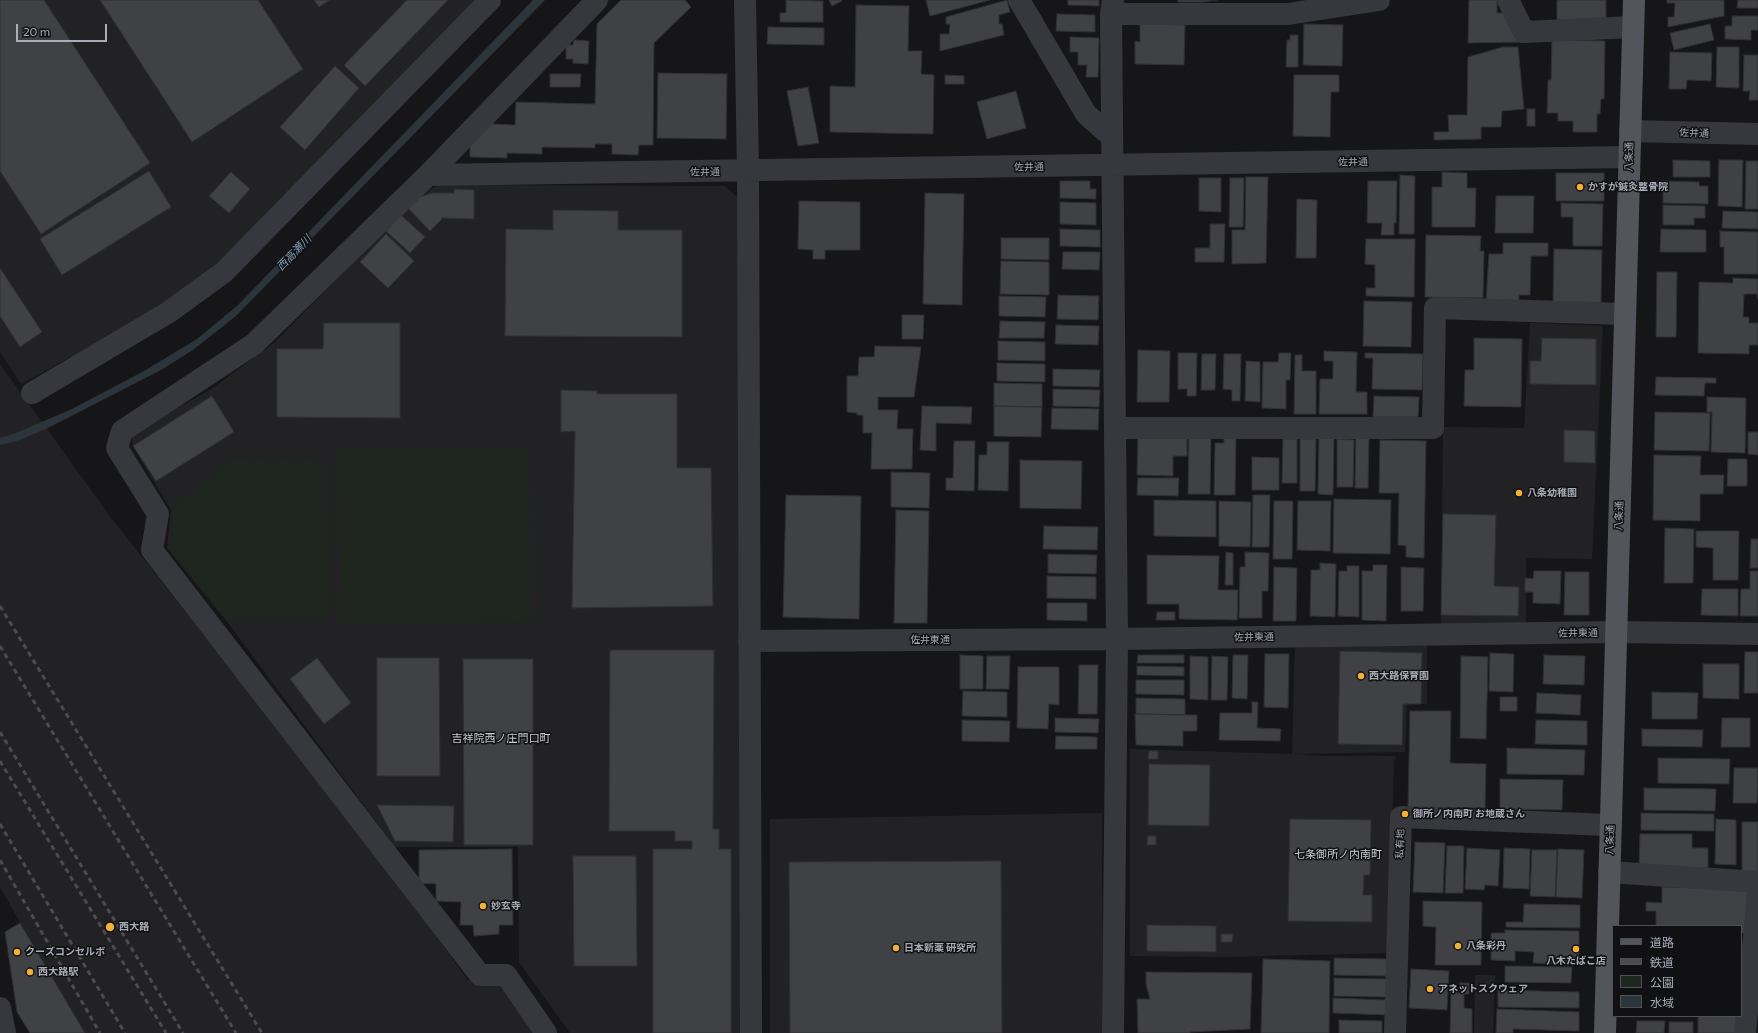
<!DOCTYPE html>
<meta charset="utf-8">
<style>
body{margin:0}
#map{position:relative;width:1758px;height:1033px;overflow:hidden;background:#161618;font-family:Commissioner,"Noto Sans JP",sans-serif}
canvas{display:block}
.legend{position:absolute;left:1612px;top:925px;width:130px;height:92px;box-sizing:border-box;background:#111113;border:1px solid #4d4f55;margin:0;padding:5px 7px;list-style:none;font-size:12px;color:#a8adb8}
.legend li{display:flex;align-items:center;gap:8px;height:20px}
.legend b{width:20px;border:1px solid #4d4f55}
.scale{position:absolute;left:16px;top:24px;width:91px;height:18px;box-sizing:border-box;border:2px solid #a8adb8;border-top:0;padding-left:5px;font-size:12px;line-height:14px;white-space:nowrap;color:#a8adb8;-webkit-text-stroke:3px #111113;paint-order:stroke}
</style>
<div id="map">
<canvas width="1758" height="1033"></canvas>
<ul class="legend">
<li><b style="height:5px;background:#53555c"></b>道路</li>
<li><b style="height:5px;background:#4a4c52"></b>鉄道</li>
<li><b style="height:11px;background:#1e261f"></b>公園</li>
<li><b style="height:11px;background:#2c353c"></b>水域</li>
</ul>
<div class="scale">20 m</div>
</div>
<script>
const g = document.querySelector('canvas').getContext('2d');
g.lineJoin = 'round';
function fill(path, color) { g.fillStyle = color; g.fill(path, 'evenodd'); }
const toPath = rows => new Path2D(rows.map(r => 'M' + r).join(''));
function strokePath(path, color, width, dash) { g.strokeStyle = color; g.lineWidth = width; g.lineCap = dash ? 'butt' : 'round'; g.setLineDash(dash || []); g.stroke(path); }
function drawText(font, color, halo, rows, align = 'center') {
  g.font = font + ' Commissioner,"Noto Sans JP",sans-serif'; g.lineWidth = 3; g.setLineDash([]); g.textBaseline = 'middle'; g.strokeStyle = halo; g.fillStyle = color; for (const [text, x, y, turn = 0] of rows) {
    g.save(); g.translate(x, y); g.rotate((+turn || 0) * Math.PI / 180); g.textAlign = isNaN(turn) ? turn : align; if (halo) g.strokeText(text, 0, 0); g.fillText(text, 0, 0); g.restore();
  }
}
fill(toPath([
 [0,0,476,0,241,250,155,311,21,384,0,352],
 [439,185,725,186,738,198,743,1033,570,1033,519,962,518,847,395,847,225,619,167,548,171,510,133,446,130,434,210,390,275,342,419,195],
 [1530,323,1603,326,1592,559,1526,558,1526,625,1441,624,1443,427,1524,428],
 [0,364,112,519,350,818,468,980,503,985,534,1033,83,1033,0,887],
 [1427,645,1427,704,1407,704,1405,752,1296,754,1326,756,1396,756,1394,763,1388,953,1224,957,1130,956,1130,749,1292,754,1295,647],
 [1102,813,1103,1033,770,1033,770,819],
 [1475,975,1495,975,1493,1033,1474,1033]
]), '#222225');
fill(toPath([
 [338,446,530,449,532,622,341,626],
 [322,457,327,467,330,616,225,619,171,552,173,505,231,458]
]), '#1e261f');
fill(toPath([
 [533,0,545,0,236,316,193,350,161,370,52,426,20,440,0,445,0,438,16,433,72,409,144,371,197,339,238,305]
]), '#2c353c');
const building = toPath([
 [0,0,44,0,150,163,41,234,0,171,0,0],
 [100,0,258,0,303,69,192,142,100,0],
 [314,0,330,0,319,7,314,0],
 [407,0,448,0,365,86,344,65,407,0],
 [621,0,685,0,691,7,654,43,653,145,639,145,638,155,612,154,612,144,595,144,595,148,542,147,542,154,507,153,507,158,470,157,470,145,492,124,515,125,516,102,595,104,597,24,621,0],
 [786,0,823,1,823,22,780,22,780,13,786,13,786,0],
 [829,0,841,0,842,1,832,6,829,0],
 [926,0,990,0,930,16,926,0],
 [1007,0,1010,12,999,15,999,24,1002,24,1004,35,940,51,940,34,949,34,950,24,946,24,946,17,1007,0],
 [1068,0,1099,0,1099,6,1068,5,1068,0],
 [1178,0,1217,0,1203,2,1178,2,1178,0],
 [1469,0,1497,0,1497,13,1506,13,1523,42,1468,43,1469,0],
 [1557,0,1606,0,1606,18,1557,20,1557,0],
 [1667,0,1724,0,1724,16,1668,27,1668,17,1674,17,1675,3,1667,3,1667,0],
 [1738,0,1758,0,1758,8,1737,8,1738,0],
 [856,5,909,6,908,51,922,51,921,74,934,75,933,134,830,132,830,86,855,87,856,5],
 [1057,14,1095,15,1095,32,1056,31,1057,14],
 [1732,16,1758,16,1758,30,1751,30,1751,40,1725,39,1725,26,1732,26,1732,16],
 [1140,24,1185,25,1184,65,1135,64,1135,41,1140,42,1140,24],
 [1304,24,1343,25,1342,66,1303,65,1304,24],
 [1710,24,1714,40,1674,50,1670,33,1710,24],
 [768,27,824,28,824,45,767,44,768,27],
 [1290,35,1298,35,1298,67,1286,67,1287,40,1290,40,1290,35],
 [1070,37,1099,38,1098,77,1086,77,1087,65,1078,65,1078,52,1070,52,1070,37],
 [574,40,589,41,588,64,573,63,573,59,566,59,566,45,573,45,574,40],
 [1552,40,1605,41,1604,99,1601,99,1600,114,1597,114,1597,132,1573,132,1573,121,1558,121,1558,113,1547,113,1548,80,1551,80,1552,40],
 [1503,47,1518,47,1524,109,1502,111,1501,127,1481,127,1481,139,1434,140,1434,132,1449,132,1448,115,1467,115,1468,57,1503,47],
 [1717,47,1739,47,1739,88,1716,87,1717,47],
 [1670,52,1712,53,1711,81,1687,80,1686,89,1669,89,1670,52],
 [1744,55,1758,55,1758,100,1749,100,1750,91,1743,91,1744,55],
 [335,66,359,88,305,150,280,127,335,66],
 [658,73,727,74,726,139,657,138,658,73],
 [550,74,581,74,580,87,550,87,550,74],
 [945,75,964,76,964,84,945,84,945,75],
 [1294,75,1339,75,1339,92,1331,92,1330,137,1293,136,1294,75],
 [808,87,819,143,798,146,787,91,808,87],
 [1016,91,1026,128,987,139,977,102,1016,91],
 [1527,109,1535,109,1535,126,1527,126,1527,109],
 [1673,160,1710,161,1710,177,1673,177,1673,160],
 [1719,160,1743,160,1742,207,1718,206,1719,160],
 [1746,161,1758,161,1758,209,1745,209,1746,161],
 [149,171,171,207,62,275,40,239,149,171],
 [231,172,250,189,229,213,209,196,231,172],
 [1442,172,1467,173,1467,188,1476,188,1475,227,1432,227,1432,187,1442,187,1442,172],
 [1556,173,1604,173,1604,201,1556,201,1556,173],
 [1400,175,1415,176,1414,234,1399,234,1400,175],
 [1246,177,1268,177,1266,263,1232,264,1232,230,1245,230,1246,177],
 [1199,178,1221,178,1221,212,1199,211,1199,178],
 [1230,178,1244,178,1243,227,1229,227,1230,178],
 [1060,181,1090,181,1090,189,1096,189,1096,199,1060,198,1060,181],
 [1368,181,1397,181,1396,223,1394,223,1394,235,1381,235,1382,223,1367,223,1368,181],
 [1663,181,1699,182,1699,186,1708,186,1708,204,1663,203,1663,181],
 [454,189,474,190,474,219,441,218,442,219,430,231,408,208,420,197,432,193,454,193,454,189],
 [925,193,964,194,962,305,923,304,925,193],
 [1496,196,1534,196,1533,233,1495,233,1496,196],
 [1297,199,1317,200,1316,258,1296,258,1297,199],
 [799,201,860,202,860,250,825,250,825,259,813,259,813,250,798,249,799,201],
 [1060,202,1096,203,1096,225,1060,224,1060,202],
 [1561,203,1603,204,1602,246,1573,246,1573,217,1561,217,1561,203],
 [1663,205,1705,206,1705,218,1694,218,1694,225,1663,225,1663,205],
 [553,210,618,211,618,230,682,230,682,337,505,336,506,229,553,230,553,210],
 [1723,211,1758,212,1758,229,1722,228,1723,211],
 [401,215,425,237,410,253,386,231,401,215],
 [1210,224,1225,224,1224,262,1195,262,1195,248,1210,248,1210,224],
 [1060,229,1100,230,1100,247,1060,246,1060,229],
 [1661,229,1706,230,1706,252,1660,252,1661,229],
 [1720,231,1758,232,1758,274,1724,274,1724,247,1720,247,1720,231],
 [386,234,414,261,388,288,360,262,386,234],
 [1426,235,1481,236,1480,251,1484,251,1483,298,1425,297,1426,235],
 [1001,238,1049,238,1049,260,1001,259,1001,238],
 [1366,239,1415,239,1414,297,1366,296,1366,288,1375,288,1375,265,1365,264,1366,239],
 [1503,243,1548,243,1548,256,1531,256,1530,295,1519,295,1519,301,1486,301,1489,254,1503,254,1503,243],
 [1554,249,1602,250,1601,303,1553,302,1554,249],
 [1063,252,1100,252,1099,270,1062,269,1063,252],
 [1001,261,1049,262,1049,295,1000,294,1001,261],
 [0,268,42,332,20,347,0,316,0,268],
 [1657,272,1677,272,1676,337,1656,337,1657,272],
 [1733,278,1758,279,1758,299,1757,294,1744,294,1743,317,1749,317,1749,323,1758,323,1758,345,1749,345,1749,354,1698,353,1699,282,1733,283,1733,278],
 [1058,295,1099,296,1098,320,1057,319,1058,295],
 [999,296,1046,297,1045,317,999,316,999,296],
 [1364,301,1412,302,1411,347,1363,346,1364,301],
 [902,315,924,315,923,339,902,339,902,315],
 [1000,321,1045,322,1044,338,999,338,1000,321],
 [324,323,400,323,400,418,277,417,277,349,323,349,324,323],
 [1056,325,1099,326,1098,345,1055,344,1056,325],
 [1474,338,1522,339,1521,407,1464,406,1465,370,1474,370,1474,338],
 [1542,338,1596,339,1596,385,1530,384,1530,361,1541,361,1542,338],
 [998,341,1045,342,1045,361,998,360,998,341],
 [875,346,921,347,914,397,878,397,878,410,898,410,897,429,913,429,912,469,871,469,872,433,863,433,863,415,857,415,857,413,847,412,847,376,858,376,859,357,874,357,875,346],
 [1138,350,1170,351,1169,402,1137,402,1138,350],
 [1324,351,1357,352,1356,392,1367,392,1367,414,1319,414,1320,379,1333,379,1333,361,1324,361,1324,351],
 [1178,353,1197,353,1196,396,1187,396,1187,389,1178,389,1178,353],
 [1279,353,1291,353,1290,380,1286,380,1286,409,1262,408,1263,362,1278,362,1279,353],
 [1365,353,1423,354,1422,390,1372,389,1373,358,1365,358,1365,353],
 [1202,354,1216,354,1215,390,1201,390,1202,354],
 [1224,354,1241,354,1240,401,1232,401,1232,390,1223,389,1224,354],
 [1295,355,1302,355,1302,371,1316,371,1316,414,1294,414,1295,355],
 [1246,361,1260,362,1260,402,1245,401,1246,361],
 [997,363,1045,364,1045,382,997,381,997,363],
 [1053,369,1100,370,1099,387,1053,386,1053,369],
 [1656,377,1716,378,1716,383,1705,383,1704,396,1655,395,1656,377],
 [994,383,1042,384,1042,407,994,406,994,383],
 [1053,389,1100,390,1099,407,1053,406,1053,389],
 [561,390,597,391,597,394,677,394,677,468,711,468,713,606,572,608,575,431,561,432,561,390],
 [212,396,234,432,156,481,133,446,212,396],
 [1374,396,1419,397,1418,417,1373,417,1374,396],
 [1707,397,1746,398,1745,453,1711,452,1712,412,1707,412,1707,397],
 [922,406,972,407,971,424,936,423,936,451,920,450,922,406],
 [994,406,1042,407,1041,437,994,436,994,406],
 [1052,408,1099,409,1098,430,1051,429,1052,408],
 [1655,412,1710,413,1709,451,1654,450,1655,412],
 [1564,430,1595,431,1595,463,1564,462,1564,430],
 [1748,432,1758,432,1758,455,1748,454,1748,432],
 [1189,434,1211,435,1210,494,1188,494,1189,434],
 [1356,435,1369,436,1368,488,1355,488,1356,435],
 [1138,436,1187,437,1187,456,1173,456,1173,476,1137,475,1138,436],
 [1224,437,1236,437,1235,495,1214,495,1215,443,1224,443,1224,437],
 [1319,438,1334,438,1333,495,1318,494,1319,438],
 [1283,439,1297,439,1297,483,1282,483,1283,439],
 [1300,439,1316,439,1315,491,1300,491,1300,439],
 [1337,439,1354,440,1353,487,1337,487,1337,439],
 [1380,440,1426,441,1424,558,1406,557,1406,546,1398,545,1399,493,1379,493,1380,440],
 [954,441,975,441,974,491,946,490,946,478,953,478,954,441],
 [987,442,1009,442,1008,491,978,490,979,455,987,455,987,442],
 [1654,455,1701,456,1700,475,1724,475,1723,494,1700,494,1700,521,1653,520,1654,455],
 [1252,457,1279,458,1279,490,1252,490,1252,457],
 [1728,459,1747,459,1747,486,1727,486,1728,459],
 [1020,460,1082,461,1081,509,1020,508,1020,460],
 [891,472,930,473,929,508,891,507,891,472],
 [1138,478,1179,478,1178,496,1137,495,1138,478],
 [786,495,861,496,859,619,783,617,786,495],
 [1253,495,1270,495,1269,547,1252,547,1253,495],
 [1334,499,1391,500,1390,554,1333,553,1334,499],
 [1154,500,1216,501,1216,537,1154,536,1154,500],
 [1219,501,1251,502,1250,547,1219,546,1219,501],
 [1274,501,1293,501,1292,559,1273,559,1274,501],
 [1298,501,1331,501,1330,551,1297,550,1298,501],
 [896,510,929,511,927,623,894,623,896,510],
 [1443,514,1496,515,1494,586,1519,587,1518,616,1441,615,1443,514],
 [1044,526,1098,527,1097,550,1043,549,1044,526],
 [1665,528,1694,529,1693,583,1664,583,1665,528],
 [1696,531,1739,531,1738,580,1713,580,1713,548,1696,547,1696,531],
 [1751,539,1758,539,1758,568,1750,568,1751,539],
 [1226,552,1233,553,1233,585,1225,585,1226,552],
 [1245,552,1269,553,1268,591,1262,591,1262,618,1239,618,1240,567,1245,567,1245,552],
 [1048,554,1097,555,1096,574,1048,573,1048,554],
 [1147,555,1219,556,1218,590,1238,590,1237,620,1179,619,1179,604,1147,604,1147,555],
 [1320,563,1336,564,1335,617,1310,616,1311,570,1320,570,1320,563],
 [1373,565,1387,565,1386,621,1362,620,1362,571,1373,571,1373,565],
 [1347,566,1359,566,1359,617,1338,616,1339,571,1347,571,1347,566],
 [1274,567,1297,568,1296,621,1273,621,1274,567],
 [1401,567,1424,568,1423,611,1401,611,1401,567],
 [1534,571,1561,571,1560,604,1533,603,1533,592,1525,592,1525,578,1533,579,1534,571],
 [1750,571,1758,571,1758,616,1740,616,1741,589,1750,589,1750,571],
 [1565,572,1589,572,1589,615,1564,615,1565,572],
 [1047,576,1096,577,1096,599,1047,598,1047,576],
 [1702,589,1738,589,1738,616,1701,615,1702,589],
 [1047,603,1087,603,1087,621,1047,620,1047,603],
 [1157,612,1175,612,1175,620,1156,620,1157,612],
 [610,650,714,650,713,829,719,829,719,849,731,849,731,1033,653,1033,653,849,692,849,692,841,675,841,675,831,609,831,610,650],
 [1340,651,1422,653,1421,704,1403,704,1402,745,1338,744,1340,651],
 [1745,652,1758,652,1758,693,1744,693,1745,652],
 [1490,653,1514,654,1513,692,1489,691,1490,653],
 [1265,654,1289,654,1288,708,1264,707,1265,654],
 [960,655,983,656,983,689,960,689,960,655],
 [1138,655,1184,655,1184,663,1137,663,1138,655],
 [1233,655,1248,655,1247,699,1232,698,1233,655],
 [1544,655,1585,656,1584,685,1543,684,1544,655],
 [987,656,1010,656,1009,689,986,689,987,656],
 [1190,656,1208,657,1208,700,1190,699,1190,656],
 [1212,656,1228,657,1227,700,1211,700,1212,656],
 [1461,656,1488,657,1486,739,1460,738,1461,656],
 [317,658,351,703,324,724,290,679,317,658],
 [377,658,439,658,440,776,377,776,377,658],
 [463,659,533,659,533,845,464,845,463,659],
 [1703,664,1739,664,1739,699,1703,698,1703,664],
 [1079,665,1098,665,1097,714,1078,714,1079,665],
 [1137,666,1184,667,1184,676,1137,675,1137,666],
 [1018,667,1059,667,1059,705,1049,704,1048,729,1017,728,1018,667],
 [1136,680,1184,680,1184,695,1136,694,1136,680],
 [963,691,1007,692,1007,717,962,716,963,691],
 [1652,692,1698,693,1697,719,1652,719,1652,692],
 [1537,693,1581,695,1580,715,1536,713,1537,693],
 [1500,697,1517,697,1517,711,1500,711,1500,697],
 [1136,698,1185,699,1185,715,1136,714,1136,698],
 [1252,702,1258,702,1257,728,1281,729,1280,741,1219,740,1220,713,1252,713,1252,702],
 [1410,711,1451,711,1450,763,1486,764,1485,808,1408,807,1410,711],
 [1135,714,1197,715,1197,731,1183,731,1183,746,1136,745,1135,714],
 [1055,718,1099,719,1098,733,1055,732,1055,718],
 [1722,718,1750,718,1750,747,1721,747,1722,718],
 [962,720,1010,721,1009,742,962,741,962,720],
 [1536,720,1587,721,1587,745,1535,744,1536,720],
 [1642,729,1703,730,1702,747,1642,746,1642,729],
 [1056,736,1097,737,1097,749,1055,749,1056,736],
 [1507,748,1585,750,1584,775,1507,774,1507,748],
 [1149,751,1158,751,1158,759,1148,759,1149,751],
 [1658,758,1730,759,1729,784,1658,783,1658,758],
 [1149,764,1210,765,1209,826,1148,825,1149,764],
 [1734,768,1758,768,1757,803,1733,803,1734,768],
 [1500,779,1563,780,1562,810,1500,809,1500,779],
 [1644,788,1716,789,1715,811,1644,810,1644,788],
 [377,805,454,806,453,842,395,841,377,805],
 [1641,813,1714,814,1714,831,1641,830,1641,813],
 [1290,819,1371,820,1370,875,1364,875,1363,895,1372,895,1372,922,1288,921,1290,819],
 [1716,819,1736,820,1736,865,1715,864,1716,819],
 [1742,822,1758,822,1758,872,1742,872,1742,822],
 [1640,834,1692,834,1692,848,1708,848,1708,868,1639,867,1640,834],
 [1148,836,1156,836,1156,845,1147,845,1148,836],
 [1415,842,1445,843,1443,893,1413,892,1415,842],
 [1447,846,1464,846,1463,893,1445,893,1447,846],
 [1467,848,1500,850,1498,886,1485,885,1484,890,1465,889,1467,848],
 [1504,848,1530,849,1529,889,1503,888,1504,848],
 [512,849,513,925,499,925,499,934,474,936,473,925,460,925,461,902,436,901,436,884,419,883,419,850,512,849],
 [1558,849,1584,850,1582,898,1556,897,1558,849],
 [1532,850,1557,850,1555,897,1530,896,1532,850],
 [573,856,636,856,637,966,574,966,573,856],
 [1001,861,1002,1033,790,1033,789,862,1001,861],
 [1662,887,1748,889,1748,933,1741,933,1741,926,1656,926,1656,911,1646,911,1646,902,1662,903,1662,887],
 [1423,901,1482,902,1481,965,1435,965,1436,927,1423,926,1423,901],
 [1524,904,1580,905,1580,928,1506,927,1506,922,1523,922,1524,904],
 [20,923,85,1033,30,1033,17,1012,5,932,20,923],
 [1147,925,1216,926,1216,952,1147,951,1147,925],
 [1505,930,1579,931,1579,964,1533,963,1534,952,1515,951,1515,961,1491,960,1491,933,1505,933,1505,930],
 [1221,934,1233,934,1232,942,1221,942,1221,934],
 [1334,958,1388,959,1387,976,1334,975,1334,958],
 [1263,959,1330,961,1329,1033,1261,1033,1263,959],
 [1505,966,1572,967,1571,983,1505,982,1505,966],
 [1411,969,1449,971,1447,1010,1409,1008,1411,969],
 [1146,972,1252,973,1250,1029,1190,1032,1190,1033,1138,1033,1137,999,1150,999,1146,984,1146,972],
 [1334,978,1387,979,1387,997,1334,996,1334,978],
 [1460,983,1469,983,1469,994,1464,994,1464,1008,1472,1009,1472,1033,1450,1033,1451,992,1460,993,1460,983],
 [1498,990,1579,992,1579,1008,1498,1007,1498,990],
 [1333,998,1387,1000,1387,1015,1333,1013,1333,998],
 [1497,1009,1579,1012,1579,1031,1513,1029,1513,1033,1496,1033,1497,1009],
 [1698,1016,1736,1016,1736,1033,1698,1033,1698,1016],
 [1339,1020,1382,1021,1382,1033,1339,1033,1339,1020],
 [1637,1021,1665,1021,1664,1033,1636,1033,1637,1021],
 [1669,1022,1693,1022,1693,1033,1669,1033,1669,1022]
]);
fill(building, '#404145');
strokePath(building, '#303034', 1);
strokePath(toPath([
 [745,0,748,171,751,1033],
 [1019,0,1086,114,1112,137],
 [1113,0,1111,14,1117,639,1113,1033],
 [1508,0,1524,32,1633,27],
 [1111,14,1288,14,1379,0],
 [1630,131,1758,134],
 [428,175,1629,157],
 [32,393,169,312,224,272,490,0],
 [1115,428,1433,428,1435,308,1625,314],
 [749,641,1117,639,1616,632,1758,634],
 [1609,872,1758,882],
 [0,1008,5,1033],
 [546,1033,506,975,480,975,152,550,158,514,117,448,122,431,254,344,428,175,597,0],
 [1395,1033,1401,817,1610,825],
 [1745,1033,1758,894]
]), '#37383d', 22);
strokePath(toPath([
 [1605,1033,1634,0]
]), '#53555c', 22);
strokePath(toPath([
 [0,606,262,1033],
 [0,646,236,1033],
 [0,732,183,1033],
 [0,761,166,1033],
 [0,824,125,1033],
 [0,860,100,1033]
]), '#4a4c52', 3, [5, 4]);
for (const [x, y, r, color] of [
 [1580,187,4,"#f2b134"],
 [1519,493,4,"#f2b134"],
 [1361,676,4,"#f2b134"],
 [1405,814,4,"#f2b134"],
 [483,906,4,"#f2b134"],
 [110,927,5,"#f2b134"],
 [1458,946,4,"#f2b134"],
 [896,948,4,"#f2b134"],
 [1576,949,4,"#f2b134"],
 [17,952,4,"#f2b134"],
 [30,972,4,"#f2b134"],
 [1430,989,4,"#f2b134"]
]) { const dot = new Path2D(); dot.arc(x, y, r, 0, 2 * Math.PI); g.fillStyle = color; g.fill(dot); strokePath(dot, '#111113', 1.5); }
drawText('10px', '#a8adb8', '#111113', [
 ["佐井通",1694,133,2],
 ["八条通",1629,157,-89],
 ["佐井通",1353,162,-1],
 ["佐井通",1029,167,-1],
 ["佐井通",705,172,-1],
 ["八条通",1619,516,-88],
 ["佐井東通",1578,633,-1],
 ["佐井東通",1254,637,-1],
 ["佐井東通",930,640],
 ["八条通",1610,840,-88],
 ["私有地",1400,844,-88]
]);
drawText('bold 10px', '#a8adb8', '#111113', [
 ["かすが鍼灸整骨院",1588,187],
 ["八条幼稚園",1527,493],
 ["西大路保育園",1369,676],
 ["御所ノ内南町 お地蔵さん",1413,814],
 ["妙玄寺",491,906],
 ["西大路",119,927],
 ["八条彩丹",1466,946],
 ["日本新薬 研究所",904,948],
 ["クーズコンセルボ",25,952],
 ["八木たばこ店",1576,961,"center"],
 ["西大路駅",38,972],
 ["アネットスクウェア",1438,989]
], 'left');
drawText('italic 11px', '#7f9bb3', '#111113', [
 ["西高瀬川",294,253,-46]
]);
drawText('11px', '#c9ccd4', '#111113', [
 ["吉祥院西ノ庄門口町",501,738],
 ["七条御所ノ内南町",1338,854]
]);
</script>
